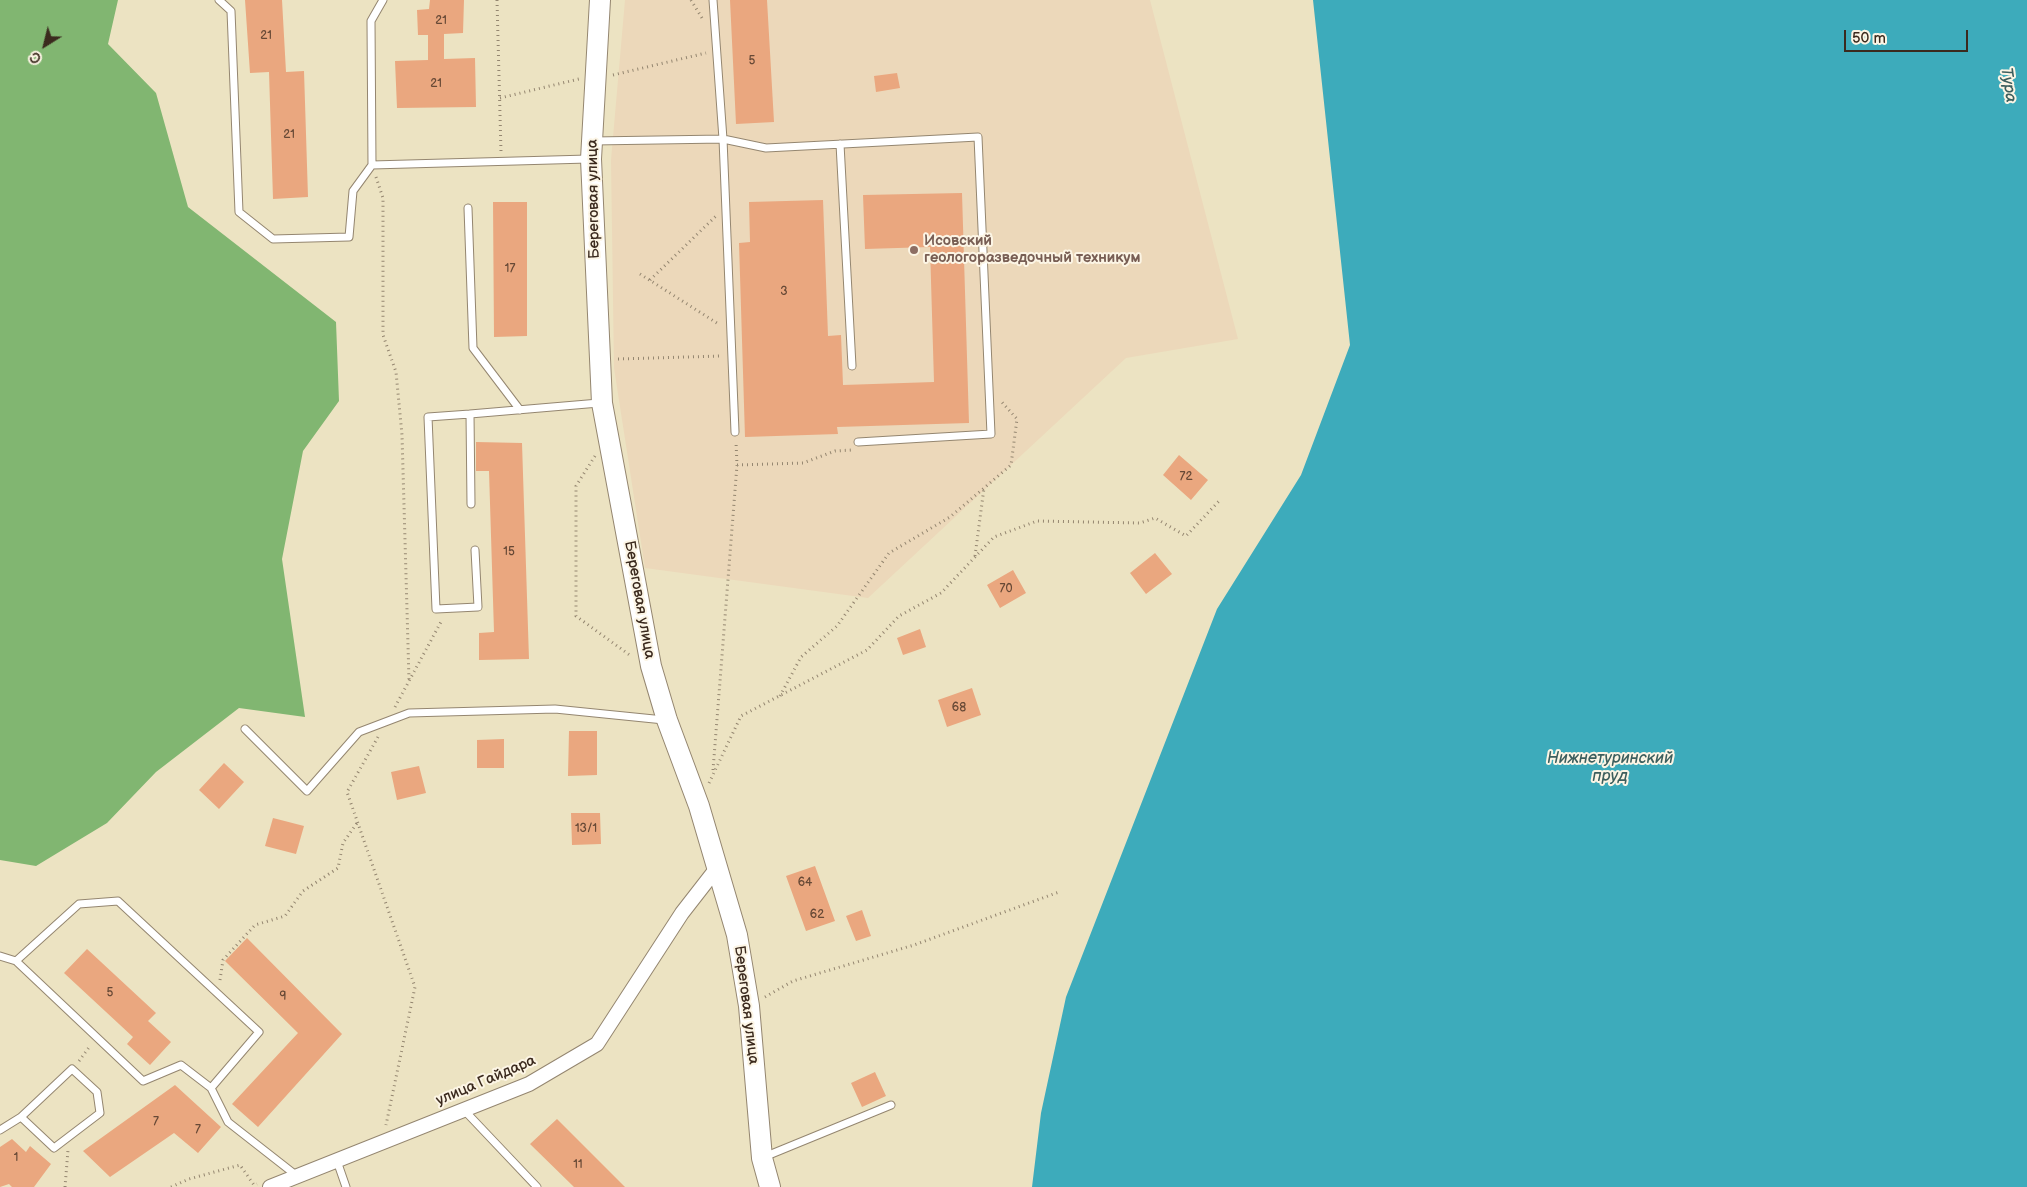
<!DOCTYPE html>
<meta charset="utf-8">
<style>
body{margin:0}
#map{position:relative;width:2027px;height:1187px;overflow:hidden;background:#ece3c2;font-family:"Balsamiq Sans",sans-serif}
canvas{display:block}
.north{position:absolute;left:20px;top:20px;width:50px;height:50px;-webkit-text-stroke:4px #fcf5e5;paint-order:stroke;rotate:216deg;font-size:14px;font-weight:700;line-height:20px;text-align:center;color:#3b2a1e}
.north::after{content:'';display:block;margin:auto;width:18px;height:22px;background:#3b2a1e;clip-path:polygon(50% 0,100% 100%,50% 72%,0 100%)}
.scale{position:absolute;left:1844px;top:30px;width:124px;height:22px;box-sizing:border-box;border:2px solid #3b2a1e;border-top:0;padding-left:6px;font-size:15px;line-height:18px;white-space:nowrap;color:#3b2a1e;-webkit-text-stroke:4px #fcf5e5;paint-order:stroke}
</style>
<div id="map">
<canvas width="2027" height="1187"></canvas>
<div class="north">С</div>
<div class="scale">50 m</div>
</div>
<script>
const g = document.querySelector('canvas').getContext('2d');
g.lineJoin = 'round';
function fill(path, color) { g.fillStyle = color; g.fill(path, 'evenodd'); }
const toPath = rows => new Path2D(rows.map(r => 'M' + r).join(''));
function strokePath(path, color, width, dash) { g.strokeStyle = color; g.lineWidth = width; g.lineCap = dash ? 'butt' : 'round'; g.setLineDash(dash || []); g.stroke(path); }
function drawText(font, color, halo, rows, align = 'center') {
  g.font = font + ' "Balsamiq Sans",sans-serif'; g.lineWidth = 4; g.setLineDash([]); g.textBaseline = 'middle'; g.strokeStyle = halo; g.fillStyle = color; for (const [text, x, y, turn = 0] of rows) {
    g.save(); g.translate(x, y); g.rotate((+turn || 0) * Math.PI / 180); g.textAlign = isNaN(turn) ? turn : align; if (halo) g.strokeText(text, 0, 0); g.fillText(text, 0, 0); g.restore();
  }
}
fill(toPath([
 [625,0,1150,0,1238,339,1126,358,868,598,645,568,614,368,611,160]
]), '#ecd8ba');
fill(toPath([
 [0,0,118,0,108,44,156,93,188,207,336,322,339,401,303,451,282,559,305,717,239,708,156,772,107,823,36,866,0,860]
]), '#81b671');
fill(toPath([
 [1313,0,2027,0,2027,1187,1032,1187,1041,1113,1066,997,1217,609,1301,475,1350,345]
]), '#3dabbb');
fill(toPath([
 [245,0,282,0,286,72,304,71,308,197,273,199,269,72,250,73],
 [430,0,464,0,463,33,444,34,444,59,475,58,476,107,397,108,395,61,428,60,428,35,418,35,417,10,429,9],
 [730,0,767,0,774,122,736,124],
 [897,73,900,88,876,92,874,76],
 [962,193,969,423,837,427,838,434,745,437,739,243,750,242,749,202,823,200,828,336,841,335,843,385,934,382,930,247,865,249,863,195],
 [493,202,527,202,527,336,494,337],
 [476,442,522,443,529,659,479,660,479,633,494,632,489,471,476,471],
 [1179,455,1208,480,1191,500,1163,475],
 [1155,553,1172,574,1146,594,1130,573],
 [1013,570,1026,593,1000,608,987,585],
 [920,629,926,647,903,655,897,638],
 [972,688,981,715,947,727,938,700],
 [569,731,597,731,597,775,568,776],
 [504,739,504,768,477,768,477,740],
 [224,763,244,782,219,809,199,790],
 [419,766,426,793,397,800,391,772],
 [571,813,600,813,601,844,572,845],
 [273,818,304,826,296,854,265,846],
 [815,866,835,921,806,931,786,876],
 [862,910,871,936,856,941,846,916],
 [247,938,342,1034,258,1127,232,1104,298,1033,225,961],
 [87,949,156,1013,148,1021,171,1042,150,1065,127,1044,133,1037,64,973],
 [875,1072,886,1096,862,1107,851,1083],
 [175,1085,221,1127,198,1153,174,1133,110,1177,83,1151],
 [557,1119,625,1187,574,1187,530,1144],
 [12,1139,26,1152,30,1146,51,1164,34,1187,12,1187,9,1184,0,1187,0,1147]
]), '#eaa77f');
const lane = toPath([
 [219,0,231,11,239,212,273,239,349,237,353,191,372,165,588,159],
 [713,0,723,139,735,432],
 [593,141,723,139,766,148,978,137,991,434,858,442],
 [840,144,852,366],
 [372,165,371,21,383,0],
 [468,208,473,348,520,410],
 [470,414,428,417,436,609,478,607,475,550],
 [471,504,470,414,599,403],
 [245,729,307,791,359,732,409,713,555,709,664,720],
 [0,956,16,961],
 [211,1088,181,1065,143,1081,16,961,79,904,118,901,259,1032,211,1088,228,1122,297,1176],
 [464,1110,537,1187],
 [0,1130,21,1117,72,1069,97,1092,100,1113,54,1148,21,1117],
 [764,1157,891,1105],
 [337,1161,346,1187]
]);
const street = toPath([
 [270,1187,529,1084,597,1044,682,913,717,868]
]);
const secondary = toPath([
 [600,0,591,159,602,403,651,666,667,720,699,806,737,935,749,1006,762,1158,770,1187]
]);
strokePath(lane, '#948670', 9);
strokePath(street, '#948670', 16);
strokePath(secondary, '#948670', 22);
strokePath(toPath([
 [497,0,501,152],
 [691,0,702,18],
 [613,75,706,53],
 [500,98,579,79],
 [376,177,383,198,383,335,396,372,402,435,409,680],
 [640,274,720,325],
 [650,280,716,216],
 [618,359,721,356],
 [595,456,576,486,576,616,631,656],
 [737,465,803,463,835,451,852,450],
 [975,556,984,488],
 [780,696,801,657,837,626,889,553,950,517,1011,465,1017,419,1001,401],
 [395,707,442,620],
 [378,737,347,792,415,987,386,1125],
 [713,770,737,465,736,442],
 [709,783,741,716,867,650,899,616,941,593,994,537,1037,521,1140,523,1155,518,1186,536,1220,500],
 [220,980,223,960,255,925,285,916,303,891,338,868,343,843,357,823],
 [765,997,793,981,914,945,1059,892],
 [79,1061,90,1046],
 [65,1187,68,1150],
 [171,1187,189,1179,240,1165,254,1185,257,1184]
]), '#948670', 3, [1, 4]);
strokePath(lane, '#fff', 7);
strokePath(street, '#fff', 14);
strokePath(secondary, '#fff', 20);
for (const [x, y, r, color] of [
 [914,250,5,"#8d6e63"]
]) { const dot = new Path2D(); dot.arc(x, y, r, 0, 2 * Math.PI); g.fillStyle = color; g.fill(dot); strokePath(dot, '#fcf5e5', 2); }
drawText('12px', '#674936', null, [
 ["21",441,21],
 ["21",266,36],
 ["5",752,61],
 ["21",436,84],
 ["21",289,135],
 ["17",510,269],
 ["3",784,292],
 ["72",1186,477],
 ["15",509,552],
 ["70",1006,589],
 ["68",959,708],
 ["13/1",586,829],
 ["64",805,883],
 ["62",817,915],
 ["5",110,993],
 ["9",283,997],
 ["7",156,1122],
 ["7",198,1130],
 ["1",16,1158],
 ["11",578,1165]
]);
drawText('15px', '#3b2a1e', '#fcf5e5', [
 ["Береговая улица",594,199,-91],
 ["Береговая улица",639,600,80],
 ["Береговая улица",746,1005,83],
 ["улица Гайдара",486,1081,-23]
]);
drawText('bold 15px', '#785e54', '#fcf5e5', [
 ["Исовский",924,241],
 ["геологоразведочный техникум",924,258]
], 'left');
drawText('italic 16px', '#3c5e5d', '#fcf5e5', [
 ["Тура",2008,85,81],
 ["Нижнетуринский",1610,759],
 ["пруд",1610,777]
]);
</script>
